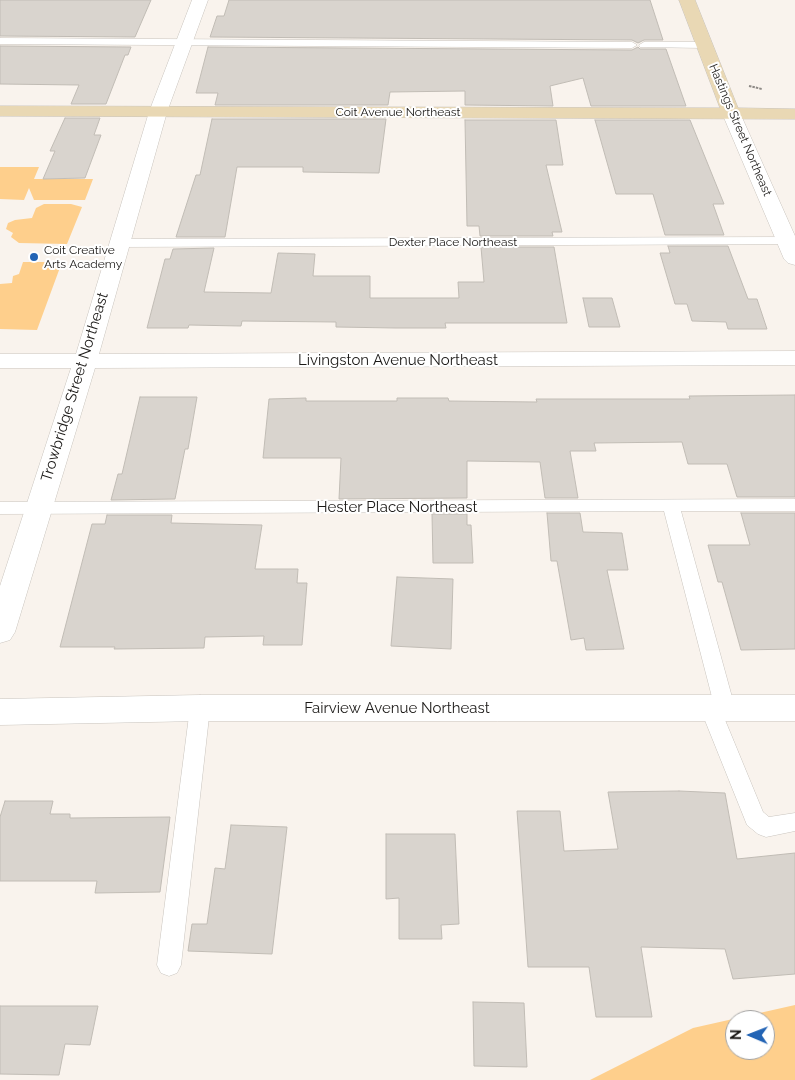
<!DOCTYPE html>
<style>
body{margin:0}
#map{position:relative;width:795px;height:1080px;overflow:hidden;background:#f9f3ed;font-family:Raleway,sans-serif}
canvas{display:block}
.north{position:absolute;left:725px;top:1010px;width:50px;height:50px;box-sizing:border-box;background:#fff;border:1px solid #a4a3a2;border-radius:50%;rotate:271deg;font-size:14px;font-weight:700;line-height:20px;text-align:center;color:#1b1917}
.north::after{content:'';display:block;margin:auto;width:18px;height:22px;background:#2364b5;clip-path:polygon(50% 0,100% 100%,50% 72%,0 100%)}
</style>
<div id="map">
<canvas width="795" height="1080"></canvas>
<div class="north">N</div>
</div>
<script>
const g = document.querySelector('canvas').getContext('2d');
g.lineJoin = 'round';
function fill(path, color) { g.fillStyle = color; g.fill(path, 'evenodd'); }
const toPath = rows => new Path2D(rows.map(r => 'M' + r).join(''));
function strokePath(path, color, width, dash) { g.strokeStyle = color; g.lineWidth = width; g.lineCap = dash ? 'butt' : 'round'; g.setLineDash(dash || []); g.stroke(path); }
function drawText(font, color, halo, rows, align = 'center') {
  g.font = font + ' Raleway,sans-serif'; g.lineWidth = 4; g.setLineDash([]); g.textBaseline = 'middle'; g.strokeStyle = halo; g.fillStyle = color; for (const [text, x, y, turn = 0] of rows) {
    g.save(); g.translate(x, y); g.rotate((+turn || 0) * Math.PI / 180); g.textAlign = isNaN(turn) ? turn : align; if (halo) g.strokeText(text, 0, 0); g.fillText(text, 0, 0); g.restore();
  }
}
fill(toPath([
 [0,167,39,167,34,179,93,179,85,200,34,200,29,188,24,200,0,199],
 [44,204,71,204,82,207,67,244,19,243,11,237,13,233,6,229,8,223,15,220,32,218,36,208],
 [23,262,62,262,37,330,0,329,0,284,12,283,13,276,19,274],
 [795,1005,795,1080,590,1080,693,1028],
 [735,1020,765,1020,765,1050,735,1050]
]), '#fecf8c');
const building = toPath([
 [0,0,151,0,135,37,0,36,0,0],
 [229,0,650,0,663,40,644,40,638,43,632,40,210,37,217,16,224,16,229,0],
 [0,46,131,47,128,55,125,55,106,104,71,104,79,85,0,84,0,46],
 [208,47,632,50,638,47,640,49,666,49,686,106,591,106,583,78,550,86,553,106,465,105,465,91,390,92,388,105,215,105,218,93,196,93,208,47],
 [65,118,100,118,94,135,101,135,85,178,43,179,55,151,50,151,65,118],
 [212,119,386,119,379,173,303,172,303,167,237,167,225,237,176,237,196,175,200,175,212,119],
 [465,120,556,120,563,165,546,165,562,232,552,232,553,236,480,236,479,226,467,226,465,120],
 [595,120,690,120,724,204,713,204,724,235,665,235,653,194,616,194,595,120],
 [668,246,728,246,748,299,757,299,767,329,728,329,726,322,692,321,687,304,675,304,660,253,670,253,668,246],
 [481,247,554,247,567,323,445,323,446,328,395,328,336,327,336,322,242,321,241,326,189,325,188,328,147,328,165,259,170,259,173,249,214,248,204,292,271,293,278,253,315,254,313,276,370,276,370,298,459,298,458,282,484,282,481,247],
 [583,298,612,298,620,327,589,327,583,298],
 [795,395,795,497,737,497,727,464,688,464,682,442,594,443,596,451,570,451,578,498,545,498,540,462,467,461,467,498,339,499,341,458,263,458,269,399,306,398,306,401,397,401,397,398,448,398,449,401,537,402,536,399,690,399,689,396,795,395],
 [140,397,197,397,188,449,185,449,175,499,111,500,118,474,122,474,140,397],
 [547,513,580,513,583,532,622,533,628,570,607,570,624,649,586,650,584,638,571,640,557,561,551,561,547,513],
 [741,513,795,513,795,649,741,650,722,582,718,582,708,545,750,545,741,513],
 [432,514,467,514,467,525,471,525,473,563,433,563,432,514],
 [107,515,172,515,171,523,262,525,255,569,298,569,297,583,307,583,302,645,263,645,264,636,205,637,204,648,114,649,115,647,60,647,92,524,105,524,107,515],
 [397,577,453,579,451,649,391,646,397,577],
 [679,791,725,793,737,859,795,853,795,974,733,979,725,949,641,947,652,1017,596,1017,589,967,528,967,517,811,560,811,564,851,618,849,608,792,679,791],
 [5,801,53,801,50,814,70,814,70,818,170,817,160,892,95,893,97,881,0,881,0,817,5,801],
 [231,825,287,827,272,954,188,951,192,924,207,924,215,868,225,869,231,825],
 [386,834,455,834,459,924,441,925,442,939,399,939,399,898,386,899,386,834],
 [473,1002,524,1003,527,1067,474,1066,473,1002],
 [0,1006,98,1006,90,1045,65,1044,59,1075,0,1074,0,1006]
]);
fill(building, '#d9d4ce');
strokePath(building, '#c1bcb5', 1);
const lane = toPath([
 [0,38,632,42,637,45,632,48,0,44,0,38],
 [644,42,704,42,709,45,704,48,640,47,639,45,644,42],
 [787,237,794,241,792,244,119,247,112,243,119,239,787,237],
 [795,499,795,511,681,511,735,708,732,714,723,715,763,812,769,817,795,813,795,831,766,837,758,834,747,825,700,708,703,702,713,701,664,511,0,514,0,502,795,499],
 [200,700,207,702,210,708,181,965,177,973,169,976,161,973,157,965,190,708,193,702,200,700]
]);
const street = toPath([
 [192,0,208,0,167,112,99,354,795,351,795,365,95,368,15,632,10,640,0,643,0,586,71,368,0,368,0,354,76,354,149,112,192,0],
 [731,108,737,109,740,113,795,236,795,265,788,263,784,259,722,113,725,109,731,108],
 [200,695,795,695,795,721,200,721,0,725,0,699,200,695]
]);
const secondary = toPath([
 [679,0,695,0,738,108,795,109,795,119,0,116,0,106,720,108,679,0]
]);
strokePath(lane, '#c9c4be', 1);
strokePath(street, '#c9c4be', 1);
strokePath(secondary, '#c9c4be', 1);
strokePath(toPath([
 [749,86,762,89]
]), '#8e8a86', 2, [2.5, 1]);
fill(lane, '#fff');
fill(street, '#fff');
fill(secondary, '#e9d8b4');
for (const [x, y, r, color] of [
 [34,257,5,"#2364b5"]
]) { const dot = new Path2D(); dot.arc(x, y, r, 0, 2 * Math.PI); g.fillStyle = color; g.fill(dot); strokePath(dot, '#fff', 2); }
drawText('12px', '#1b1917', '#fff', [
 ["Coit Avenue Northeast",398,112],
 ["Hastings Street Northeast",740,130,67],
 ["Dexter Place Northeast",453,242]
]);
drawText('12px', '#1b1917', '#fff', [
 ["Coit Creative",44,250],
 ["Arts Academy",44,264]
], 'left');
drawText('15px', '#1b1917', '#fff', [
 ["Livingston Avenue Northeast",398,360],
 ["Trowbridge Street Northeast",75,387,-73],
 ["Hester Place Northeast",397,507],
 ["Fairview Avenue Northeast",397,708]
]);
</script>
